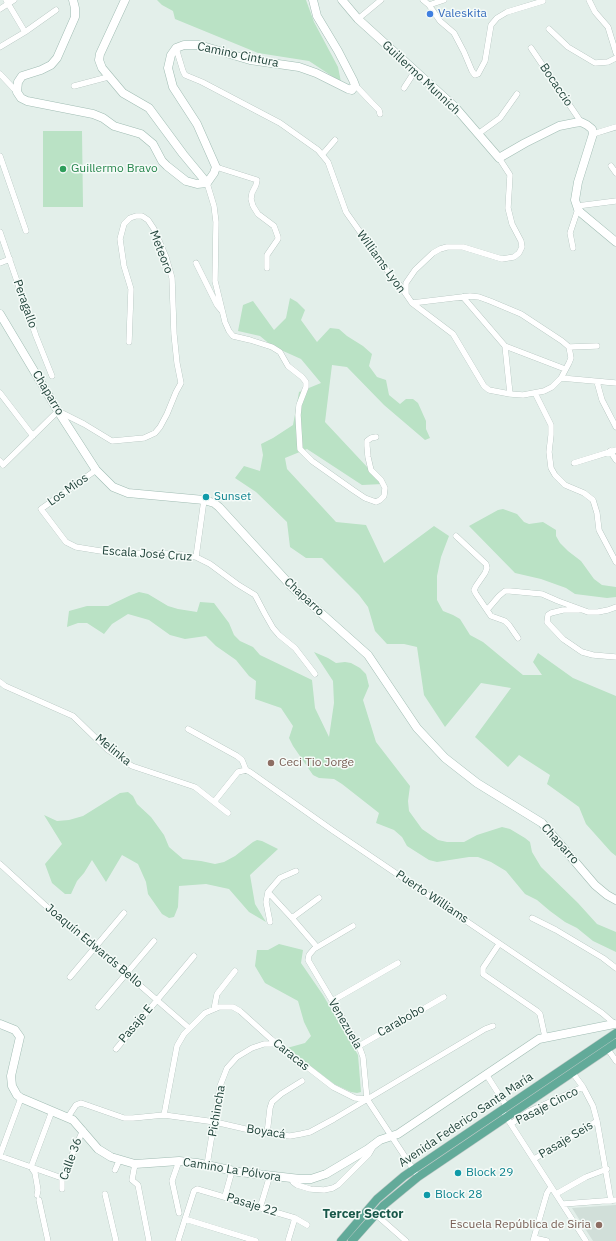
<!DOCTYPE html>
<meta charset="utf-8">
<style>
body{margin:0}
canvas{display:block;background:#e3efea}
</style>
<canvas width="616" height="1241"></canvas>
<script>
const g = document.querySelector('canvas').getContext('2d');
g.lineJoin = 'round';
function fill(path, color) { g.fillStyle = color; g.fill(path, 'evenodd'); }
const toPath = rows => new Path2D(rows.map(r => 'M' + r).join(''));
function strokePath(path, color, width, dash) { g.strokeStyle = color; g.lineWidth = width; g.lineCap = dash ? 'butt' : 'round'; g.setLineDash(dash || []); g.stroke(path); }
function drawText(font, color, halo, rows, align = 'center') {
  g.font = font + ' "IBM Plex Sans",sans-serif'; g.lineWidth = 3; g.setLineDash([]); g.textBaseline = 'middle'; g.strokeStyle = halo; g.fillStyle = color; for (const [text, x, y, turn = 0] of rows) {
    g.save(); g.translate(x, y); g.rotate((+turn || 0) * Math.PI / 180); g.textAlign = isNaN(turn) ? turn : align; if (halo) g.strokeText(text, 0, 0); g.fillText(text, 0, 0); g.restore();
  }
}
fill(toPath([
 [616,1205,616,1241,593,1241,572,1208]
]), '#d1dfd9');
fill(toPath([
 [157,0,306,0,314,22,338,67,341,82,309,61,258,53,175,19,173,11,162,5],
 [43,131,82,131,83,207,43,207],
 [290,298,297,302,305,310,301,320,317,342,330,328,339,329,347,336,363,346,372,354,369,366,377,377,386,380,389,395,400,404,406,399,413,399,418,403,426,421,426,429,430,438,425,440,384,405,347,367,332,365,325,422,383,484,362,485,307,449,285,458,287,469,336,522,366,525,384,563,434,526,449,536,441,557,437,576,437,600,443,611,453,615,460,619,470,635,483,642,523,675,542,675,533,662,538,653,573,678,616,696,616,856,611,852,586,824,579,807,547,784,550,775,519,755,508,767,475,737,511,688,481,683,445,727,424,695,417,647,404,644,387,644,375,631,368,607,359,595,322,558,306,558,290,547,287,522,256,492,235,478,244,466,260,471,263,455,261,444,273,438,293,425,299,392,321,383,301,359,272,346,260,336,238,331,243,305,253,301,274,330,286,318],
 [503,509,517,514,524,522,529,524,543,522,556,530,556,536,560,543,568,551,581,561,594,579,602,585,616,587,616,597,607,598,575,594,566,588,541,579,515,573,469,526,498,510],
 [139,592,148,594,168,606,178,609,197,612,200,602,214,603,229,623,234,635,240,641,253,647,260,655,312,680,315,708,329,737,334,703,333,681,314,652,328,658,336,663,345,662,351,663,360,668,366,674,369,686,363,700,376,742,410,786,408,801,409,811,422,829,438,840,447,842,464,842,477,835,502,827,510,829,525,838,530,842,532,852,541,867,578,903,597,924,616,932,616,952,593,941,577,928,565,922,550,911,537,900,525,894,506,871,491,862,478,857,469,857,437,862,429,860,407,846,402,837,394,830,376,823,379,813,342,784,334,779,319,778,313,775,293,746,289,738,293,726,281,708,255,699,256,681,249,676,236,660,216,646,206,636,185,639,170,635,149,620,128,614,112,624,104,634,87,623,78,623,67,627,69,611,87,606,108,606,131,595],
 [128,792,133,796,137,804,151,817,164,835,169,847,183,859,201,861,215,864,224,862,235,856,253,842,257,840,262,841,278,849,250,875,255,904,266,922,249,912,229,889,206,884,179,886,178,907,174,917,169,918,162,914,148,894,146,882,138,864,122,855,106,882,92,860,84,873,77,881,71,894,65,894,52,883,45,864,62,844,44,815,57,821,69,820,83,816,120,793],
 [279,944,303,950,301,963,323,995,358,1055,361,1092,357,1093,351,1092,334,1084,287,1048,305,1043,311,1036,304,1022,298,1001,265,983,255,966,257,950,268,950]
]), '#bae2c5');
const street = toPath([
 [6,0,25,32],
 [423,0,429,5,444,0],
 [589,0,595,12,608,27,616,53],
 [429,5,440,21,454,33,464,52,472,71,475,75,478,74,485,61,491,25,497,18,507,12,543,1],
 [0,9,14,0],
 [358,19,381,0],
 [549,29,568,47,595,63,608,62,616,58],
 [0,47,25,32,56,10],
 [176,48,183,71,185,75,202,82,280,123,318,150,328,162,346,212,394,280,399,284,412,303,470,296,479,297,490,301,521,314,562,341,569,347,571,358,569,363,561,378,552,387,544,391,523,395,510,394,489,390,484,386,453,334,412,303],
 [531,48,581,122],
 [0,74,17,92],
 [355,85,372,103,379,110,380,114],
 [74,86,108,77],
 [404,88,415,71],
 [478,134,500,118,517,94],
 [593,134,616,127],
 [322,155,335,140],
 [0,156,26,231],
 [611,166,616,173],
 [216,167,257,180,256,185,252,193,251,199,253,206,258,214,274,226,278,237,278,239,267,255,267,268],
 [207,183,214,206,216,222,215,281,225,322,229,331,233,336,250,340,272,347,280,352,288,366,302,377,306,382,306,387,299,405,298,415,300,449,312,461,353,490,365,498,376,502,380,500,384,496,385,488,381,480,371,470,368,457,367,446,367,441,371,438,376,437],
 [577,206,616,201],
 [0,232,36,336,52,376],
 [573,248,570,233,578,209],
 [0,263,10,259],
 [196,263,217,305,222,311],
 [406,293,406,283,415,270,433,253,440,249,447,247,463,247,502,259,514,257,519,253,522,247,521,241,512,224,508,208,510,175,499,158],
 [463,297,505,346,510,394],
 [505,346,565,369],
 [569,347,597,346],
 [561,378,616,383],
 [597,382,602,400,616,427],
 [0,393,33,436],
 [535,393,551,425,551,435,549,452,551,468,555,475,565,485,584,493,593,500,597,513,599,530,616,562],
 [610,451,616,460],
 [0,461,3,465,58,411,84,424,112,441,144,438,155,433,160,427,167,414,176,392,181,383,177,363,174,334,172,278,166,257,154,229,148,220,142,216,136,216,130,218,124,224,120,239,124,266,131,289,129,342],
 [574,463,616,450],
 [96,470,41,509,66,542,76,547,113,553,177,554,196,557,210,564,237,584,255,595,265,614,273,628,279,635,295,648,315,674],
 [456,536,486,564,487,568,485,573,476,586,474,590,476,594,491,616,505,621,509,625,518,638],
 [196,557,204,500],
 [487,610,499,596,505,591,510,591,542,594,558,601,588,612,598,612,608,610,616,607],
 [579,610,563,610,551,613,548,615,547,622,563,639,582,652,593,655,616,657],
 [0,682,5,686,73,716,108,750,132,766,195,787,228,813],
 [188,729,237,756,242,760,246,770],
 [246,770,250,772,332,830,602,1013,616,1025],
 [214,802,238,772,246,770],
 [0,864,58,917,96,947,189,1028],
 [268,892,292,918,317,947],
 [292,918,319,898],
 [532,918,556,930,603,958,616,968],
 [270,922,266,902,268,892,280,878,296,871],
 [353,926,314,949,309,955,308,960,359,1046,363,1057,367,1099,415,1172],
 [499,944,483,968,483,974,537,1011,540,1014,545,1037],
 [70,977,124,913],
 [332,1001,398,963],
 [98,1007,154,941],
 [214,1009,217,994,235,971],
 [359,1046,444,997],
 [607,1048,616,1061],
 [116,1049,194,956],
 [572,1072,583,1087,593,1106,597,1121,611,1201],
 [486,1074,507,1107],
 [164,1115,177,1046,184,1034,205,1013,219,1007,233,1007,240,1011,271,1039,333,1087,355,1098,367,1099],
 [505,1115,586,1241],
 [68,1117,76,1105,81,1103,124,1118,133,1118,164,1115,215,1122,267,1134,290,1136,301,1134,310,1132,334,1119,485,1029,493,1026],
 [511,1124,528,1112,583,1087],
 [267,1134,270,1108,272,1102,281,1094,302,1081],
 [0,1155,21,1098],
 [0,1156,62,1178],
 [534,1159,597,1121],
 [135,1164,132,1180,138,1185,149,1241],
 [207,1165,220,1086,227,1068,237,1057,252,1048,264,1044,277,1044],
 [115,1170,119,1161],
 [292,1179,293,1182,297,1185,310,1189,324,1190,333,1188,338,1185,369,1154,373,1147],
 [62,1189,62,1178,83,1130],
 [105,1194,116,1241],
 [556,1194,586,1177,607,1169],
 [37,1195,38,1190,35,1173,31,1167,52,1111],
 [225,1196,232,1171],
 [39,1200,48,1241],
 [563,1204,616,1200],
 [260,1208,270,1175],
 [373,1212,406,1241],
 [179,1213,172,1181,179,1161],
 [185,1219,256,1241],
 [534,1238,547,1241],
 [178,1241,194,1191,197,1189,295,1218,307,1225],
 [288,1241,295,1218],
 [533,1241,547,1193,551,1187]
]);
const secondary = toPath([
 [73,0,75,8,75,17,57,58,51,65,41,70,22,76,18,82,17,92,21,98,27,101,93,114,103,118,114,126,141,134,153,144,162,161,167,166,186,181,197,184,207,183,214,173,216,167,197,124,173,87,168,68,171,55,176,48,184,45,199,45,250,60,299,67,316,73,348,89,352,90,355,85,353,80,338,51,317,16,313,0],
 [125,0,100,54,99,60,102,68,123,93,149,108,183,154,207,183],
 [342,0,358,19,455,107,499,158,525,143,559,126,574,123,581,122,587,125,592,129,593,134,578,182,575,200,578,209,580,212,616,242],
 [0,314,58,411,96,470,113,487,128,493,204,500,214,503,219,507,293,588,368,655,417,728,445,758,477,783,542,823,595,885,607,895,616,900],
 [0,1024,15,1030,20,1037,11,1076,12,1086,17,1095,21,1098,73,1120,98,1149,111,1157,135,1164,179,1161,197,1163,239,1172,300,1179,311,1179,326,1174,368,1149,380,1140,398,1134,539,1039,614,1024]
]);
const primary = toPath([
 [341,1241,377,1199,404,1176,616,1033],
 [352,1241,384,1205,418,1177,616,1043]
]);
strokePath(street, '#a5b8b2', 6);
strokePath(secondary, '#a0bcb3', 9);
strokePath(primary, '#c1cac8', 9);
strokePath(street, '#fff', 5.5);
strokePath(secondary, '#fff', 8);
strokePath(primary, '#62aa99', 8);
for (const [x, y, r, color] of [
 [430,14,4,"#3f7fe0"],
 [63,169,4,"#2e9e5b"],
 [206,497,4,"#0f9aa8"],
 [271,763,4,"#8d6e63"],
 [458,1173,4,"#0f9aa8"],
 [427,1195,4,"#0f9aa8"],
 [599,1225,4,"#8d6e63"]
]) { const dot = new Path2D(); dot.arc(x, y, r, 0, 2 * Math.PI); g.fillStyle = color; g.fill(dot); strokePath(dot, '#f5fbf8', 1.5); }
drawText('12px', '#366cbe', '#f5fbf8', [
 ["Valeskita",438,14]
], 'left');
drawText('12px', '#20433a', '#f5fbf8', [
 ["Camino Cintura",238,55,12],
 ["Guillermo Munnich",421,78,43],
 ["Bocaccio",556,85,56],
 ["Meteoro",161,252,69],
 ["Williams Lyon",381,262,54],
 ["Peragallo",25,304,71],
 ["Chaparro",48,393,59],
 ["Los Mios",68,490,-35],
 ["Escala José Cruz",147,554,4],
 ["Chaparro",304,597,43],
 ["Melinka",113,750,39],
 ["Chaparro",560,844,48],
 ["Puerto Williams",432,897,34],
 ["Joaquín Edwards Bello",94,946,40],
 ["Carabobo",401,1021,-30],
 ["Pasaje E",136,1024,-50],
 ["Venezuela",345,1024,60],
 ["Caracas",291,1055,39],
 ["Pasaje Cinco",547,1106,-27],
 ["Pichincha",217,1111,-80],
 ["Avenida Federico Santa María",466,1120,-34],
 ["Boyacá",266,1132,9],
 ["Pasaje Seis",566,1140,-31],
 ["Calle 36",71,1159,-70],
 ["Camino La Pólvora",232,1170,9],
 ["Pasaje 22",252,1205,17]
]);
drawText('12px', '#27864d', '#f5fbf8', [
 ["Guillermo Bravo",71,169]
], 'left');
drawText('12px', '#0d838f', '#f5fbf8', [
 ["Sunset",214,497],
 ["Block 29",466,1173],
 ["Block 28",435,1195]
], 'left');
drawText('12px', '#785e54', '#f5fbf8', [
 ["Ceci Tio Jorge",279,763],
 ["Escuela República de Siria",591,1225,"right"]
], 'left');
drawText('bold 13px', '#19584a', '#f5fbf8', [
 ["Tercer Sector",363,1214]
]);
</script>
